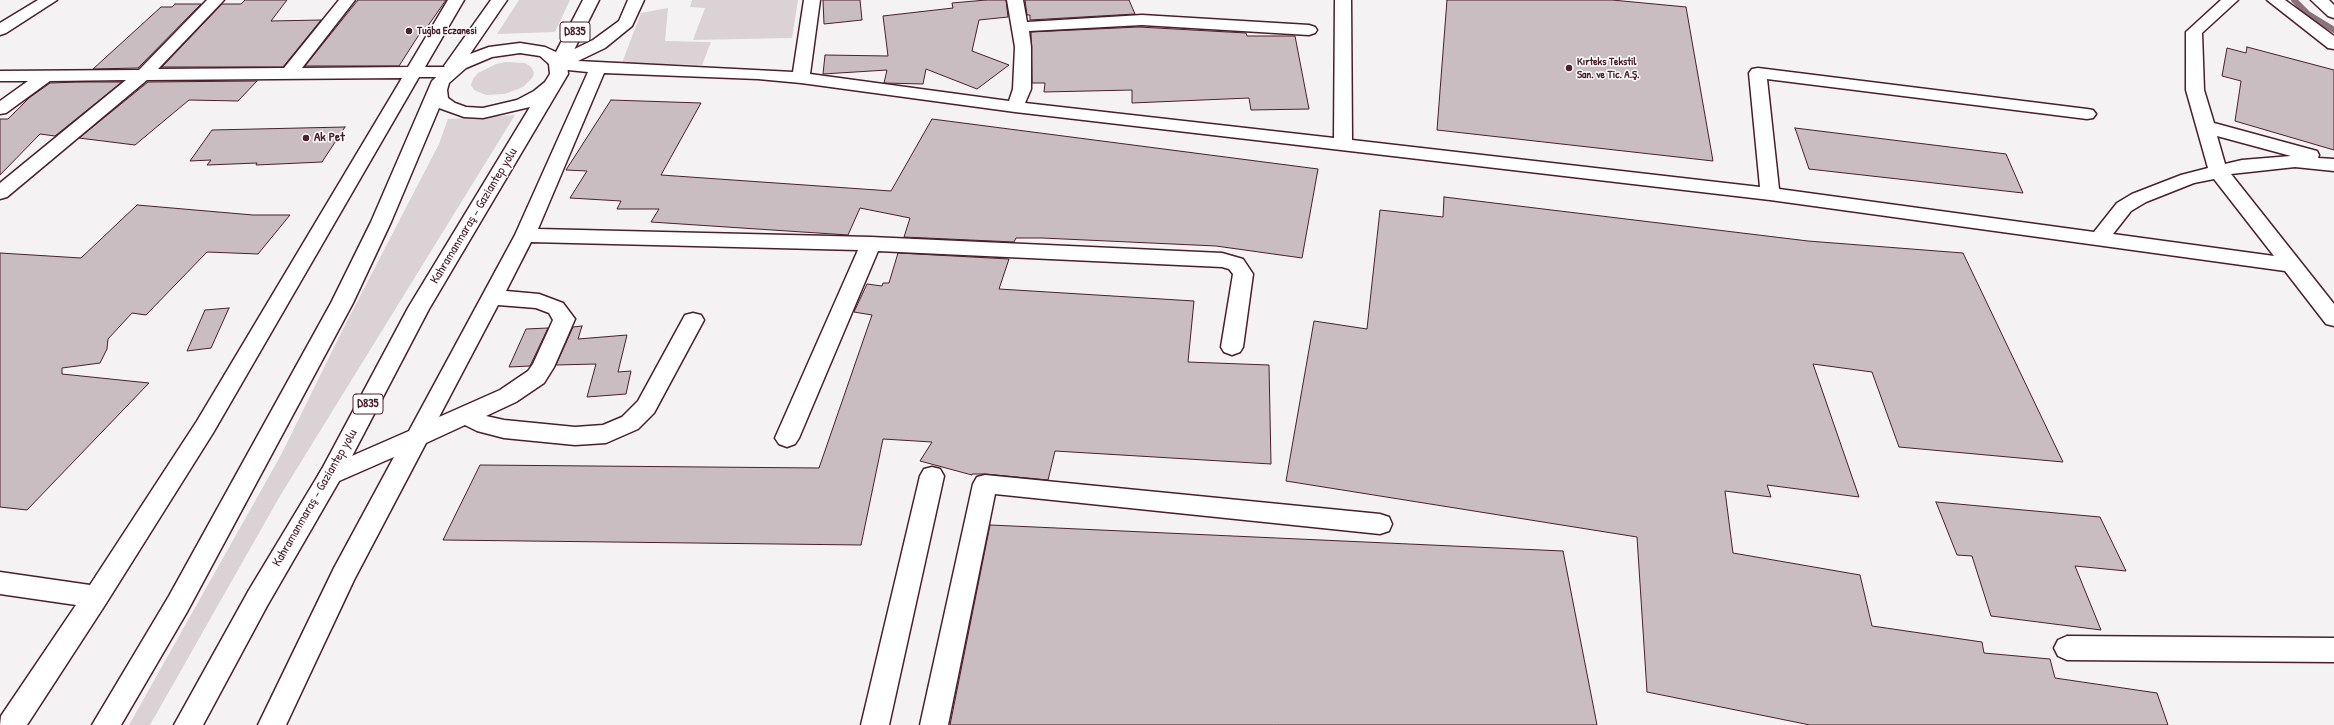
<!DOCTYPE html>
<meta charset="utf-8">
<style>
body{margin:0}
canvas{display:block;background:#f4f2f2}
</style>
<canvas width="2334" height="725"></canvas>
<script>
const g = document.querySelector('canvas').getContext('2d');
g.lineJoin = 'round';
function fill(path, color) { g.fillStyle = color; g.fill(path, 'evenodd'); }
const toPath = rows => new Path2D(rows.map(r => 'M' + r).join(''));
function strokePath(path, color, width, dash) { g.strokeStyle = color; g.lineWidth = width; g.lineCap = dash ? 'butt' : 'round'; g.setLineDash(dash || []); g.stroke(path); }
function drawText(font, color, halo, rows, align = 'center') {
  g.font = font + ' "Patrick Hand",sans-serif'; g.lineWidth = 3; g.setLineDash([]); g.textBaseline = 'middle'; g.strokeStyle = halo; g.fillStyle = color; for (const [text, x, y, turn = 0] of rows) {
    g.save(); g.translate(x, y); g.rotate((+turn || 0) * Math.PI / 180); g.textAlign = isNaN(turn) ? turn : align; if (halo) g.strokeText(text, 0, 0); g.fillText(text, 0, 0); g.restore();
  }
}
fill(toPath([
 [519,0,570,0,555,32,497,34],
 [692,0,798,0,792,38,693,40,705,8,690,7],
 [668,8,665,41,711,42,702,65,622,63,641,13],
 [506,62,525,63,531,67,534,72,533,77,523,87,505,94,486,95,474,90,471,85,473,79,478,73,496,64],
 [515,115,280,496,150,725,129,725,281,455,342,331,439,144,448,119]
]), '#dbd2d5');
strokePath(toPath([
 [2294,0,2308,14,2334,30]
]), '#8d727a', 6);
const building = toPath([
 [245,0,287,0,271,21,321,20,283,67,162,67,222,4,241,4,245,0],
 [358,0,446,0,425,30,422,30,399,66,305,66,358,0],
 [823,0,860,0,862,20,824,24,823,0],
 [986,0,1006,0,1008,17,979,20,972,51,1009,65,977,89,926,69,923,84,884,83,887,70,823,74,825,55,888,56,883,16,953,8,952,3,986,0],
 [1025,0,1129,0,1135,14,1030,20,1030,15,1027,15,1025,0],
 [1447,0,1612,0,1686,7,1713,161,1437,130,1447,0],
 [175,4,201,4,138,68,93,69,161,7,172,7,175,4],
 [1139,27,1246,33,1247,36,1295,36,1309,109,1251,110,1249,98,1132,103,1132,90,1044,92,1045,83,1032,83,1031,32,1139,27],
 [2247,47,2334,70,2334,150,2235,121,2241,81,2222,76,2227,48,2246,53,2247,47],
 [257,81,238,101,189,100,135,145,79,138,148,82,257,81],
 [79,82,122,82,55,136,40,134,0,175,0,119,8,119,29,98,50,83,79,82],
 [611,100,701,103,661,175,891,191,932,119,1318,169,1302,258,1216,246,1042,238,1016,238,1014,242,904,237,910,218,860,208,848,235,651,222,659,209,617,209,621,201,570,198,587,171,566,170,611,100],
 [345,127,322,162,256,165,257,163,207,165,211,160,190,161,212,130,345,127],
 [1795,128,2006,154,2023,193,1809,169,1795,128],
 [1444,197,1808,241,1963,253,2063,462,1899,447,1872,372,1813,364,1859,497,1767,485,1771,497,1725,491,1733,553,1860,575,1872,626,1982,642,1984,653,2050,659,2055,678,2157,693,2168,725,1810,725,1647,692,1637,537,1286,481,1314,321,1367,329,1380,210,1443,217,1444,197],
 [137,205,253,215,290,215,258,254,207,252,146,315,132,313,108,339,107,349,100,363,62,368,62,374,149,383,27,510,0,507,0,253,81,258,137,205],
 [898,253,1009,259,999,289,1194,301,1188,362,1269,365,1271,464,1055,451,1048,480,985,474,972,474,972,475,920,461,932,442,883,439,861,545,443,540,480,465,819,468,872,315,854,312,867,284,882,286,883,283,889,283,898,253],
 [229,308,211,348,187,351,205,310,229,308],
 [582,326,578,339,627,335,618,372,631,371,626,394,587,397,596,364,556,365,573,327,582,326],
 [548,328,530,366,509,367,526,329,548,328],
 [1936,502,2100,517,2126,571,2075,566,2101,630,1991,616,1972,556,1957,555,1936,502],
 [990,525,1563,551,1597,725,950,725,990,525]
]);
fill(building, '#cabdc1');
strokePath(building, '#4a1f2b', 1);
const minor = toPath([
 [38,0,57,0,6,33,0,35,0,23,38,0],
 [207,0,224,0,158,69,284,68,339,0,355,0,302,68,408,67,448,0,464,0,425,67,449,67,455,68,458,72,455,76,449,77,419,77,213,433,105,605,27,725,0,725,1,716,76,605,0,594,0,572,90,585,197,421,402,78,147,80,7,197,0,199,0,183,126,80,50,81,6,113,0,114,0,101,28,81,0,81,0,71,139,70,207,0],
 [628,0,644,0,632,26,605,48,578,61,793,72,804,0,820,0,810,74,1009,101,1013,89,1015,47,1007,0,1023,0,1027,22,1142,15,1309,25,1315,27,1317,30,1315,33,1309,35,1142,25,1029,31,1031,47,1031,89,1025,103,1334,138,1335,0,1351,0,1352,140,1760,187,1749,73,1752,69,1758,68,2087,109,2093,110,2096,114,2093,118,2087,119,1767,79,1779,189,2094,232,2117,203,2132,194,2181,175,2208,168,2186,90,2186,32,2221,0,2238,0,2202,33,2204,90,2214,123,2317,151,2319,155,2318,158,2334,159,2334,171,2295,167,2231,174,2334,304,2334,326,2326,324,2285,271,1770,200,1015,112,801,83,758,79,604,73,538,229,871,237,1222,253,1243,259,1253,274,1243,347,1240,352,1232,355,1224,352,1221,347,1233,274,1229,269,1222,267,878,251,799,438,795,444,787,447,779,444,775,438,858,250,531,242,506,291,539,294,563,303,575,319,554,367,544,383,516,402,486,416,504,420,575,427,603,425,622,417,638,401,685,315,693,313,701,315,704,320,654,413,638,429,606,443,575,445,504,438,477,431,465,425,426,443,354,580,286,725,258,725,334,568,394,457,330,485,322,483,318,476,322,469,409,431,515,235,588,72,558,69,552,68,549,64,552,60,593,40,619,21,628,0],
 [2217,136,2291,156,2242,160,2225,164,2217,136],
 [2214,179,2274,256,2113,234,2131,211,2146,202,2194,183,2214,179],
 [498,305,536,308,549,313,553,320,533,364,528,371,500,390,439,417,498,305],
 [2267,0,2285,0,2334,36,2334,49,2328,48,2267,0],
 [2311,0,2329,0,2334,5,2334,18,2328,16,2311,0],
 [932,467,940,469,944,476,889,725,861,725,920,476,924,469,932,467],
 [985,475,1380,514,1389,517,1392,524,1389,531,1380,534,995,494,948,725,920,725,973,484,977,477,985,475],
 [2067,636,2334,638,2334,662,2067,660,2058,656,2054,648,2058,640,2067,636]
]);
const highway = toPath([
 [491,0,507,0,470,54,489,47,520,43,545,47,556,52,583,0,599,0,567,64,568,74,429,309,338,483,267,606,203,725,174,725,249,590,322,469,408,308,530,107,483,118,464,117,439,108,391,222,353,303,187,612,121,725,92,725,169,596,331,303,371,222,432,81,446,68,444,66,491,0],
 [520,53,540,56,549,64,550,74,545,82,534,91,517,100,483,108,466,107,455,103,448,98,447,90,449,83,466,68,492,57,520,53]
]);
strokePath(minor, '#4a1f2b', 3);
strokePath(highway, '#4a1f2b', 3);
fill(minor, '#fff');
fill(highway, '#fff');
for (const [x, y, r, color] of [
 [409,31,4,"#4a1f2b"],
 [1569,68,4,"#4a1f2b"],
 [306,138,4,"#4a1f2b"]
]) { const dot = new Path2D(); dot.arc(x, y, r, 0, 2 * Math.PI); g.fillStyle = color; g.fill(dot); strokePath(dot, '#fff', 1.5); }
drawText('bold 11px', '#4a1f2b', '#fff', [
 ["Tuğba Eczanesi",417,31],
 ["Kırteks Tekstil",1577,62],
 ["San. ve Tic. A.Ş.",1577,75]
], 'left');
for (const [x, y, w] of [
 [575,32,30],
 [368,404,30]
]) { const box = new Path2D(); box.roundRect(x - w / 2, y - 10, w, 20, 3); g.fillStyle = '#fff'; g.fill(box); strokePath(box, '#4a1f2b', 1); }
drawText('bold 12px', '#4a1f2b', null, [
 ["D835",575,32],
 ["D835",368,404]
]);
drawText('bold 13px', '#4a1f2b', '#fff', [
 ["Ak Pet",314,138]
], 'left');
drawText('13px', '#4a1f2b', '#fff', [
 ["Kahramanmaraş - Gaziantep yolu",474,216,-59],
 ["Kahramanmaraş - Gaziantep yolu",315,498,-60]
]);
</script>
